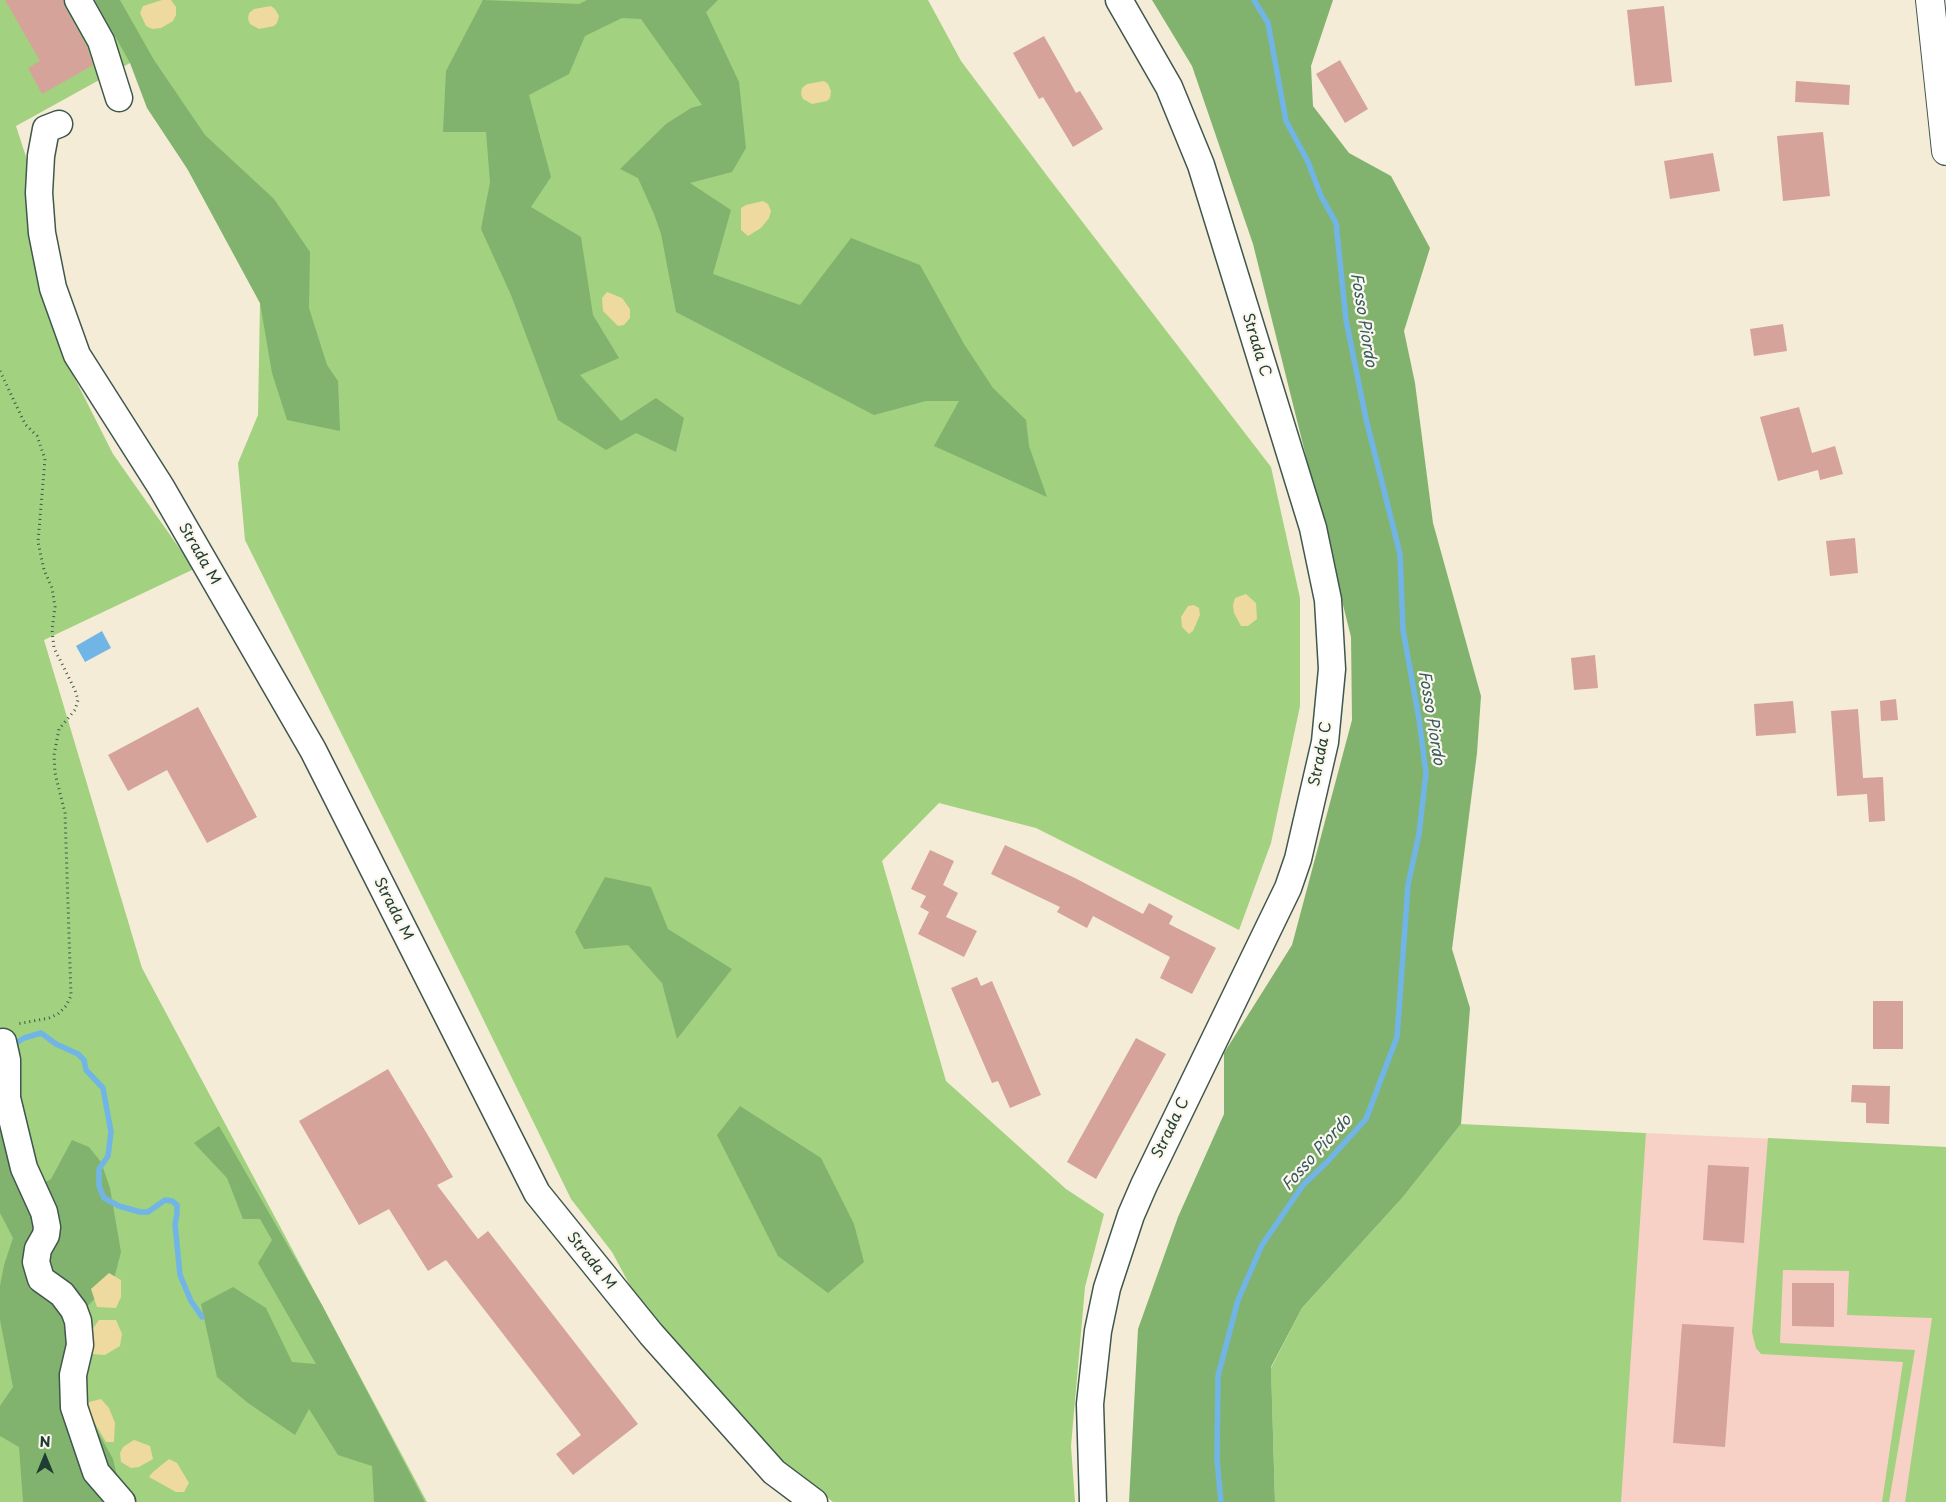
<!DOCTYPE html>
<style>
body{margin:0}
#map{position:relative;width:1946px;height:1502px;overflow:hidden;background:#f4ecd6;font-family:"Playpen Sans",sans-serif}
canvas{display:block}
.north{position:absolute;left:20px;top:1432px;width:50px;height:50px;-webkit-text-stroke:4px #fbf7ec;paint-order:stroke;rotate:0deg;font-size:14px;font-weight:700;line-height:20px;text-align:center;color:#1f3d34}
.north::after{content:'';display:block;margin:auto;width:18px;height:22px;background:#1f3d34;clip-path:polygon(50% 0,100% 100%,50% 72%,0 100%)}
</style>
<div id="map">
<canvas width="1946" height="1502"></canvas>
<div class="north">N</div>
</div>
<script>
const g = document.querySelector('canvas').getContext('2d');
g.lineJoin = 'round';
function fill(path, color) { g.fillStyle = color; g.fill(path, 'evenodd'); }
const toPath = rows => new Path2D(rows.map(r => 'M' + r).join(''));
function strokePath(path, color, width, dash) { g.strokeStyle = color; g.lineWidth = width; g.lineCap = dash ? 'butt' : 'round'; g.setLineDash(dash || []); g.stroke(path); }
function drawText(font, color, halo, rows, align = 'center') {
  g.font = font + ' "Playpen Sans",sans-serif'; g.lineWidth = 4.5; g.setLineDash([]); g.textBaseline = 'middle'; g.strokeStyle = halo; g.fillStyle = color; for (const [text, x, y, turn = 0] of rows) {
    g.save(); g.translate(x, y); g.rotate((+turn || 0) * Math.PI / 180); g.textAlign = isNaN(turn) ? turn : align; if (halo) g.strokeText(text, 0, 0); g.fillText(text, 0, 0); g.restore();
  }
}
fill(toPath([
 [1646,1133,1946,1147,1946,1502,1614,1502]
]), '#f7d1c6');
fill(toPath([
 [0,0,928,0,961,61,1051,181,1271,467,1300,598,1300,706,1271,843,1239,930,1036,828,939,803,882,861,946,1081,1066,1189,1104,1214,1085,1287,1071,1446,1075,1502,833,1502,781,1461,689,1395,612,1252,571,1199,467,986,245,540,238,463,258,415,260,303,130,63,16,126,28,163,31,246,65,359,113,454,194,569,44,640,142,968,427,1502,0,1502],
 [1461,1124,1646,1133,1621,1502,1275,1502,1271,1368,1302,1308,1403,1197],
 [1768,1138,1946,1147,1946,1502,1905,1502,1932,1318,1847,1315,1849,1271,1783,1270,1780,1343,1915,1350,1889,1502,1882,1502,1903,1362,1761,1354,1756,1348,1752,1332]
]), '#a2d17f');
fill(toPath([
 [95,0,120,0,154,60,205,135,274,199,310,252,309,308,327,365,338,381,340,431,287,420,272,373,260,303,188,170,147,108,130,63],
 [483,0,579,4,587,0,718,0,706,12,739,82,746,148,732,172,690,183,731,210,713,274,800,305,851,238,920,265,964,344,993,388,1026,420,1029,446,1047,497,934,446,959,401,926,401,874,415,676,312,661,234,654,214,638,178,620,169,666,124,691,108,702,105,641,19,622,18,585,36,569,74,529,95,551,177,531,207,581,237,593,315,619,358,580,375,621,421,656,398,684,418,676,452,636,433,606,450,558,420,511,295,481,229,490,182,486,132,443,132,446,71],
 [1152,0,1333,0,1311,66,1313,106,1349,153,1391,176,1430,248,1404,331,1415,383,1433,523,1481,696,1477,753,1452,949,1470,1008,1461,1124,1403,1197,1302,1308,1271,1367,1275,1502,1129,1502,1138,1329,1178,1217,1224,1114,1224,1053,1292,945,1352,720,1351,637,1253,244,1192,66],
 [605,877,651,887,668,929,732,969,677,1039,662,983,628,945,584,949,575,932],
 [0,1062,35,1188,51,1179,72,1140,89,1147,101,1162,110,1188,121,1252,114,1279,66,1328,78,1390,94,1425,113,1459,119,1484,130,1502,23,1502,19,1447,0,1436,0,1406,13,1387,0,1320,0,1286,4,1265,13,1238,0,1213],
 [740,1106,821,1158,854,1224,864,1262,828,1293,778,1256,717,1135],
 [219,1126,322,1305,425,1502,374,1502,372,1466,338,1455,309,1409,295,1435,248,1403,217,1377,201,1304,233,1287,266,1308,292,1362,316,1364,258,1263,272,1240,260,1219,243,1219,227,1178,194,1143]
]), '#81b36e');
fill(toPath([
 [162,0,171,0,176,7,176,15,173,21,161,28,152,29,146,26,140,13,143,6],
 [271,6,275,9,279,16,277,23,274,26,259,29,250,24,248,19,249,13,254,9],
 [824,81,828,84,831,91,830,98,827,101,812,104,803,99,801,94,802,88,807,84],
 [763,201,768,204,771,211,769,218,761,228,748,236,741,230,741,208,746,205],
 [607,292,622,298,630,309,630,318,624,325,618,326,603,311,602,298],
 [1246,594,1256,603,1257,619,1248,626,1241,626,1234,613,1233,605,1235,598],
 [1194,605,1199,608,1200,615,1193,631,1189,634,1182,627,1181,617,1188,606],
 [109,1273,121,1280,121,1297,116,1308,97,1307,91,1289],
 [99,1320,116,1320,122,1334,120,1346,105,1355,92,1354,88,1343,89,1334],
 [101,1399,109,1408,115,1423,114,1442,106,1442,90,1415,88,1405,89,1402],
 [134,1440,150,1446,153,1459,139,1467,131,1468,121,1462,120,1453,123,1447],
 [169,1459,177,1463,189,1483,184,1492,176,1492,149,1477,153,1472]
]), '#eeda9e');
fill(toPath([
 [102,631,111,648,85,662,76,646]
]), '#71b5e7');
strokePath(toPath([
 [11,1046,24,1038,41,1033,56,1044,78,1054,84,1060,86,1070,103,1088,111,1132,108,1156,99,1169,99,1186,104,1198,119,1206,140,1212,148,1212,165,1200,172,1201,177,1205,177,1214,175,1224,180,1275,191,1301,202,1317],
 [1221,1502,1217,1459,1218,1376,1238,1300,1262,1245,1303,1185,1327,1162,1366,1119,1397,1037,1408,885,1419,834,1426,773,1419,719,1403,630,1400,554,1366,419,1346,320,1336,223,1321,196,1308,162,1286,121,1268,23,1254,0]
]), '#71b5e7', 5.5);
fill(toPath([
 [5,0,63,0,65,7,87,47,93,65,42,94,28,68,40,61],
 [1664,6,1672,82,1635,86,1627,10],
 [1044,36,1076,93,1080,91,1103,129,1073,147,1043,97,1039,99,1013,53],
 [1340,60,1368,109,1345,123,1316,74],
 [1796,81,1850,85,1849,105,1795,102],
 [1823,132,1830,196,1783,201,1777,136],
 [1713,153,1720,191,1670,199,1664,161],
 [1783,324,1787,351,1754,356,1750,329],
 [1799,407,1812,453,1835,446,1843,474,1820,480,1818,470,1778,481,1760,417],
 [1855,538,1858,573,1830,576,1826,541],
 [1595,655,1598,688,1574,690,1571,658],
 [1896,699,1898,720,1881,721,1880,701],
 [1793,701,1796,733,1756,736,1754,704],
 [198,707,257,817,207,843,167,770,128,791,108,755],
 [1858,709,1863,778,1883,777,1885,821,1869,822,1867,794,1837,796,1831,711],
 [1005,845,1075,878,1143,914,1149,903,1173,916,1169,924,1216,948,1192,994,1160,978,1170,957,1093,916,1087,928,1057,912,1060,907,991,874],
 [930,850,954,861,943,885,958,893,946,917,977,931,964,957,918,934,929,912,920,907,926,896,911,889],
 [977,977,981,986,992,981,1041,1095,1010,1108,998,1081,992,1083,951,988],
 [1873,1001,1903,1001,1903,1049,1873,1049],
 [1136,1038,1166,1054,1096,1179,1067,1162],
 [388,1069,453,1177,437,1185,478,1239,488,1231,638,1424,573,1475,556,1454,581,1435,446,1260,428,1271,389,1209,359,1225,299,1121],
 [1852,1085,1890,1086,1889,1124,1866,1123,1866,1103,1851,1102],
 [1708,1165,1749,1167,1744,1243,1703,1240],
 [1792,1283,1834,1283,1834,1327,1792,1326],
 [1682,1324,1734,1327,1725,1447,1673,1443]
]), '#d5a39a');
const minor = toPath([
 [78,0,101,41,119,98],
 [59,124,46,129,41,156,39,193,42,233,53,288,77,355,161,487,313,750,537,1193,651,1334,774,1472,814,1502],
 [3,1042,7,1060,7,1098],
 [0,1096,7,1098,24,1168,44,1212,47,1227,46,1235,38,1249,36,1262,41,1279,62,1294,74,1310,78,1321,80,1345,73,1375,74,1407,96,1472,122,1502],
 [1093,1502,1090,1404,1098,1331,1107,1288,1131,1215,1144,1185,1288,888,1298,859,1325,742,1332,669,1328,600,1313,528,1201,165,1169,87,1119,0]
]);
const major = toPath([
 [1930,0,1946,151]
]);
strokePath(minor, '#3f574c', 29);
strokePath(major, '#3f574c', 30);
strokePath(toPath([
 [0,371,25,424,37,436,45,459,38,542,44,570,52,588,55,607,52,630,54,648,75,690,78,700,75,710,59,729,54,755,55,773,65,813,71,996,66,1006,58,1014,49,1018,17,1024]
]), '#3f574c', 3, [1, 4]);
strokePath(minor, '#fff', 26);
strokePath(major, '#fff', 28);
drawText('15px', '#1f3d34', '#fbf7ec', [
 ["Strada C",1256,345,73],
 ["Strada M",199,554,60],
 ["Strada C",1321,754,-79],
 ["Strada M",393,909,63],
 ["Strada C",1171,1128,-64],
 ["Strada M",591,1261,51]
]);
drawText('italic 16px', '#345b61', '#fbf7ec', [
 ["Fosso Piordo",1363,320,81],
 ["Fosso Piordo",1431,718,81],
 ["Fosso Piordo",1317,1153,-48]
]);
</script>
